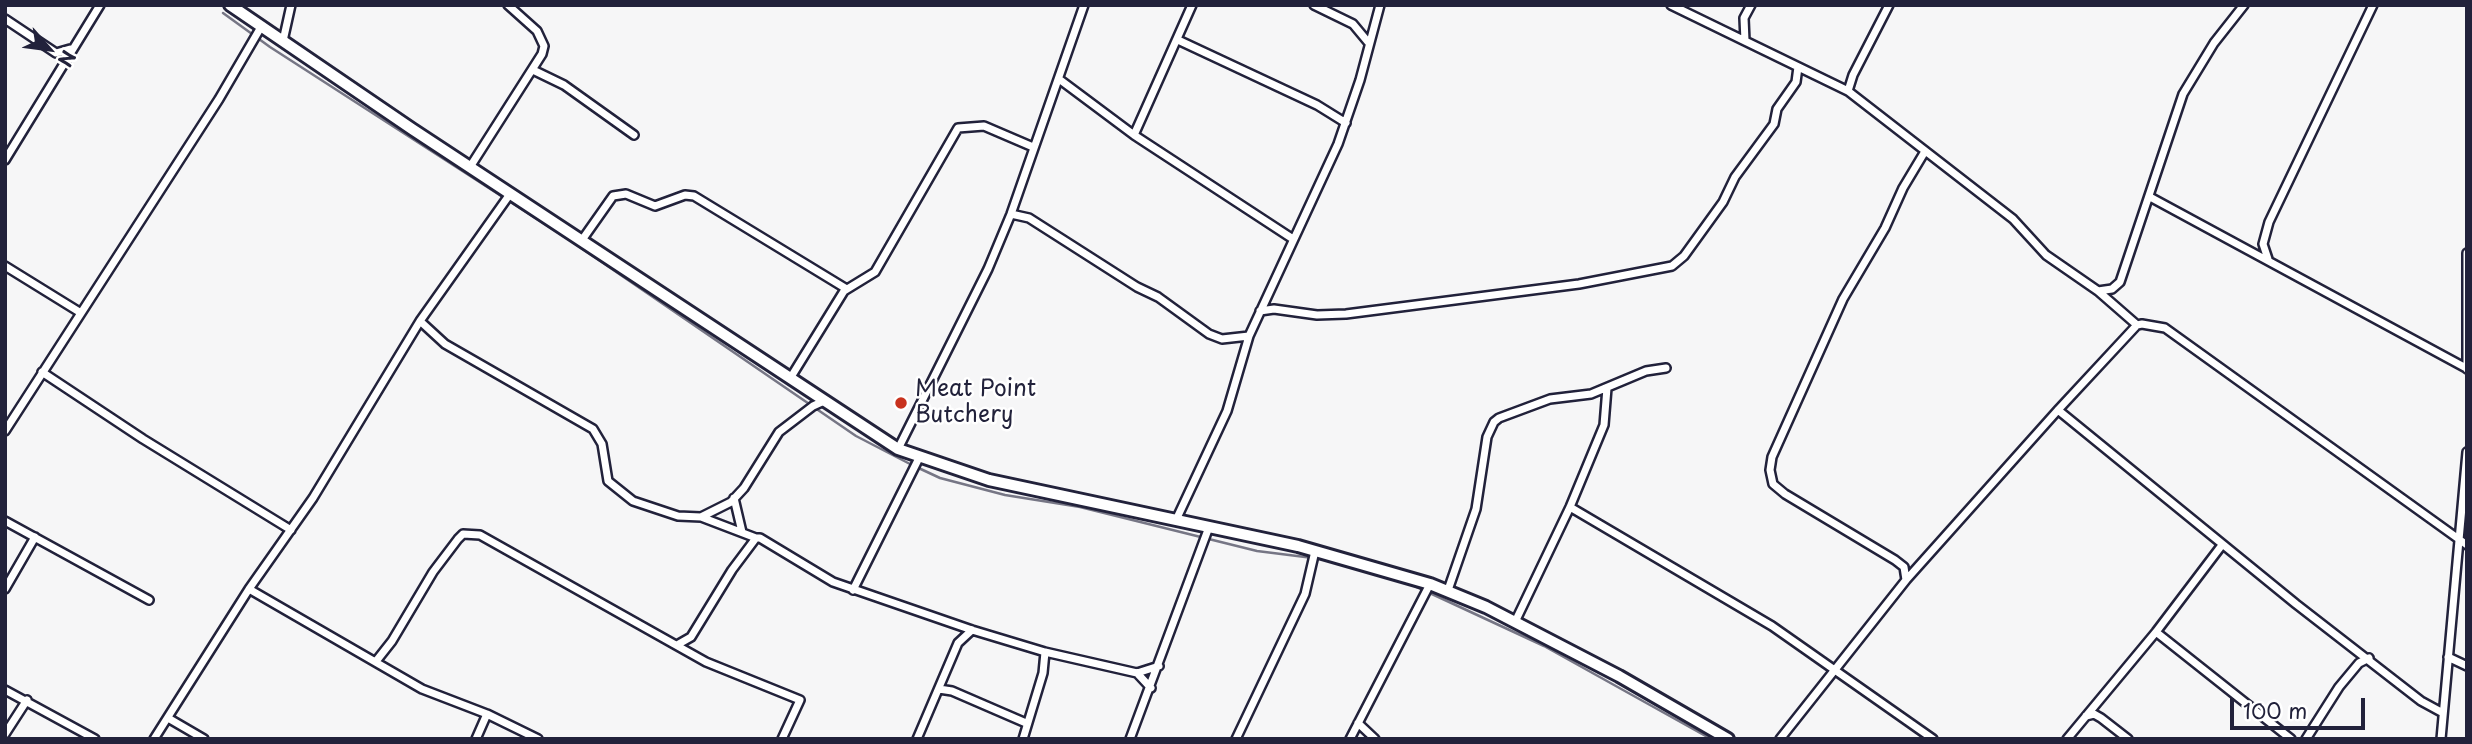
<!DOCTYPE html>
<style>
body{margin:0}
#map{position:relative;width:2472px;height:744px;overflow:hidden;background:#f6f6f7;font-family:"Playpen Sans",sans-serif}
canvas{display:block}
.frame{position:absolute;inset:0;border:7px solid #22223b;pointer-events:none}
.north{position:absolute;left:14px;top:14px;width:70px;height:70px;-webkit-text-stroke:5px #fff;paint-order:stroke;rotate:118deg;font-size:19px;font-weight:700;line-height:28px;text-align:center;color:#22223b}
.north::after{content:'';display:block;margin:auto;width:24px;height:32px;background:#22223b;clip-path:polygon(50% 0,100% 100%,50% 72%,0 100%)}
.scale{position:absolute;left:2230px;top:698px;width:135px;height:32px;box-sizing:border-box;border:4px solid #22223b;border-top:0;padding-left:9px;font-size:21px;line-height:24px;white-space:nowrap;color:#22223b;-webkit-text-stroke:5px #fff;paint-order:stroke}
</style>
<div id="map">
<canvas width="2472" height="744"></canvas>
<div class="frame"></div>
<div class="north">N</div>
<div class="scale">100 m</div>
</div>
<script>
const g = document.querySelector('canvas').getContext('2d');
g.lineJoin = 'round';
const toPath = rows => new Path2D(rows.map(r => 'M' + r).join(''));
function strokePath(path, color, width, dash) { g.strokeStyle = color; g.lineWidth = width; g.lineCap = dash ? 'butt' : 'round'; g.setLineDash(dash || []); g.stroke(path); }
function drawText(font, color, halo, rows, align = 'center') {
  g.font = font + ' "Playpen Sans",sans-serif'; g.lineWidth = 5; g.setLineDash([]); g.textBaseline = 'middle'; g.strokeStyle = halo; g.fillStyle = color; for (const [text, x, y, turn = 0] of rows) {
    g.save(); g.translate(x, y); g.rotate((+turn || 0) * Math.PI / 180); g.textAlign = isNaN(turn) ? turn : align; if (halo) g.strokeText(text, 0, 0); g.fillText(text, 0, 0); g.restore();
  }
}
strokePath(toPath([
 [223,13,270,47,571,241,856,436,910,464,940,478,1005,495,1080,507,1257,551,1329,560],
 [1406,582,1544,646,1711,739]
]), '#767685', 2.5);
const street = toPath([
 [1314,5,1353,24,1368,42],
 [1671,5,1745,41],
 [1751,5,1744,18,1745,41,1848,91,2013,219,2046,255,2098,291,2112,289,2120,282,2183,94,2214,43,2244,5],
 [5,19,56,53,70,49],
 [1178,40,1317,105,1346,123],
 [283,41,291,5],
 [533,70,564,85,634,135],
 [1059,79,1134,135,1293,239],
 [1848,91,1853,75,1889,5],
 [1134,135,1192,5],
 [5,160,100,5],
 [470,167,542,54,544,46,537,31,508,5],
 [2150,197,2466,368],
 [1011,214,1029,218,1137,287,1158,297,1209,334,1222,339,1249,336],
 [582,240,613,196,626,194,655,206,685,195,694,196,845,288],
 [2268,259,2263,244,2269,222,2373,5],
 [5,266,81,313],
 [2098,291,2137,325],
 [1260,311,1274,309,1317,315,1346,314,1579,284,1672,266,1684,256,1723,202,1735,177,1774,124,1777,109,1796,82,1798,67],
 [420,321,445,344,593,429,602,444,608,481,633,501,678,516,701,517,731,502,744,488,779,432,813,406,824,401],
 [2467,369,2467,253],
 [42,372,143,439,291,530],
 [791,377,844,291,875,272,958,128,984,126,1033,147],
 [2058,410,2296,604,2421,701,2443,713],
 [5,431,219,99,261,27],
 [898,449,988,269,1011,214,1084,5],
 [734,498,742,532],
 [1570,507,1772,626,1933,739],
 [701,517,756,538],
 [1176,520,1227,411,1249,336,1338,144,1360,80,1380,5],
 [5,521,149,600],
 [1906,580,2058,410,2137,325,2142,324,2165,328,2467,545],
 [5,589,35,537],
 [249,589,422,689,487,714,538,739],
 [853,590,919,458],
 [1448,590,1476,509,1487,437,1494,422,1499,418,1550,399,1591,394,1646,371,1666,368],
 [1515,622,1570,507,1604,425,1607,388],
 [2156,632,2291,739],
 [677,645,691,637,732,570,756,538,760,538,833,582,972,630,1045,652,1137,673,1159,666],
 [2448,657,2467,666],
 [377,660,392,641,433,572,458,539,463,534,480,535,706,662,800,700,782,739],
 [1137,673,1151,688],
 [939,689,952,691,1026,723],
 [5,690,95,739],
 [2086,716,2094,714,2101,718,2128,739],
 [168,718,204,739],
 [1358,723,1375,739],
 [5,734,27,700],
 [154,739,249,589,313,498,420,321,510,194],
 [476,739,487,714],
 [917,739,958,643,972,630],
 [1023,739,1043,673,1045,652],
 [1130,739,1209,527],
 [1236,739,1305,594,1315,551],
 [1350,739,1430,584],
 [1780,739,1906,580,1904,567,1895,560,1785,494,1773,484,1770,470,1772,457,1843,299,1885,228,1903,188,1924,153],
 [2067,739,2156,632,2222,545],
 [2306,739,2339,687,2359,663,2369,658],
 [2441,739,2467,452]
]);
const secondary = toPath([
 [230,5,412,129,898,449,989,480,1298,546,1430,584,1486,607,1619,676,1728,739]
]);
strokePath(street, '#22223b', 12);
strokePath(secondary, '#22223b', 16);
strokePath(street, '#fff', 7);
strokePath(secondary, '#fff', 10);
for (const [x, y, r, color] of [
 [901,403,7,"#c8321e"]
]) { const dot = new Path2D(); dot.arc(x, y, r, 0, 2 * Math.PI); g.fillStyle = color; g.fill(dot); strokePath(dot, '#fff', 2.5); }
drawText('23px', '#22223b', '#fff', [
 ["Meat Point",915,390],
 ["Butchery",915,416]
], 'left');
</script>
